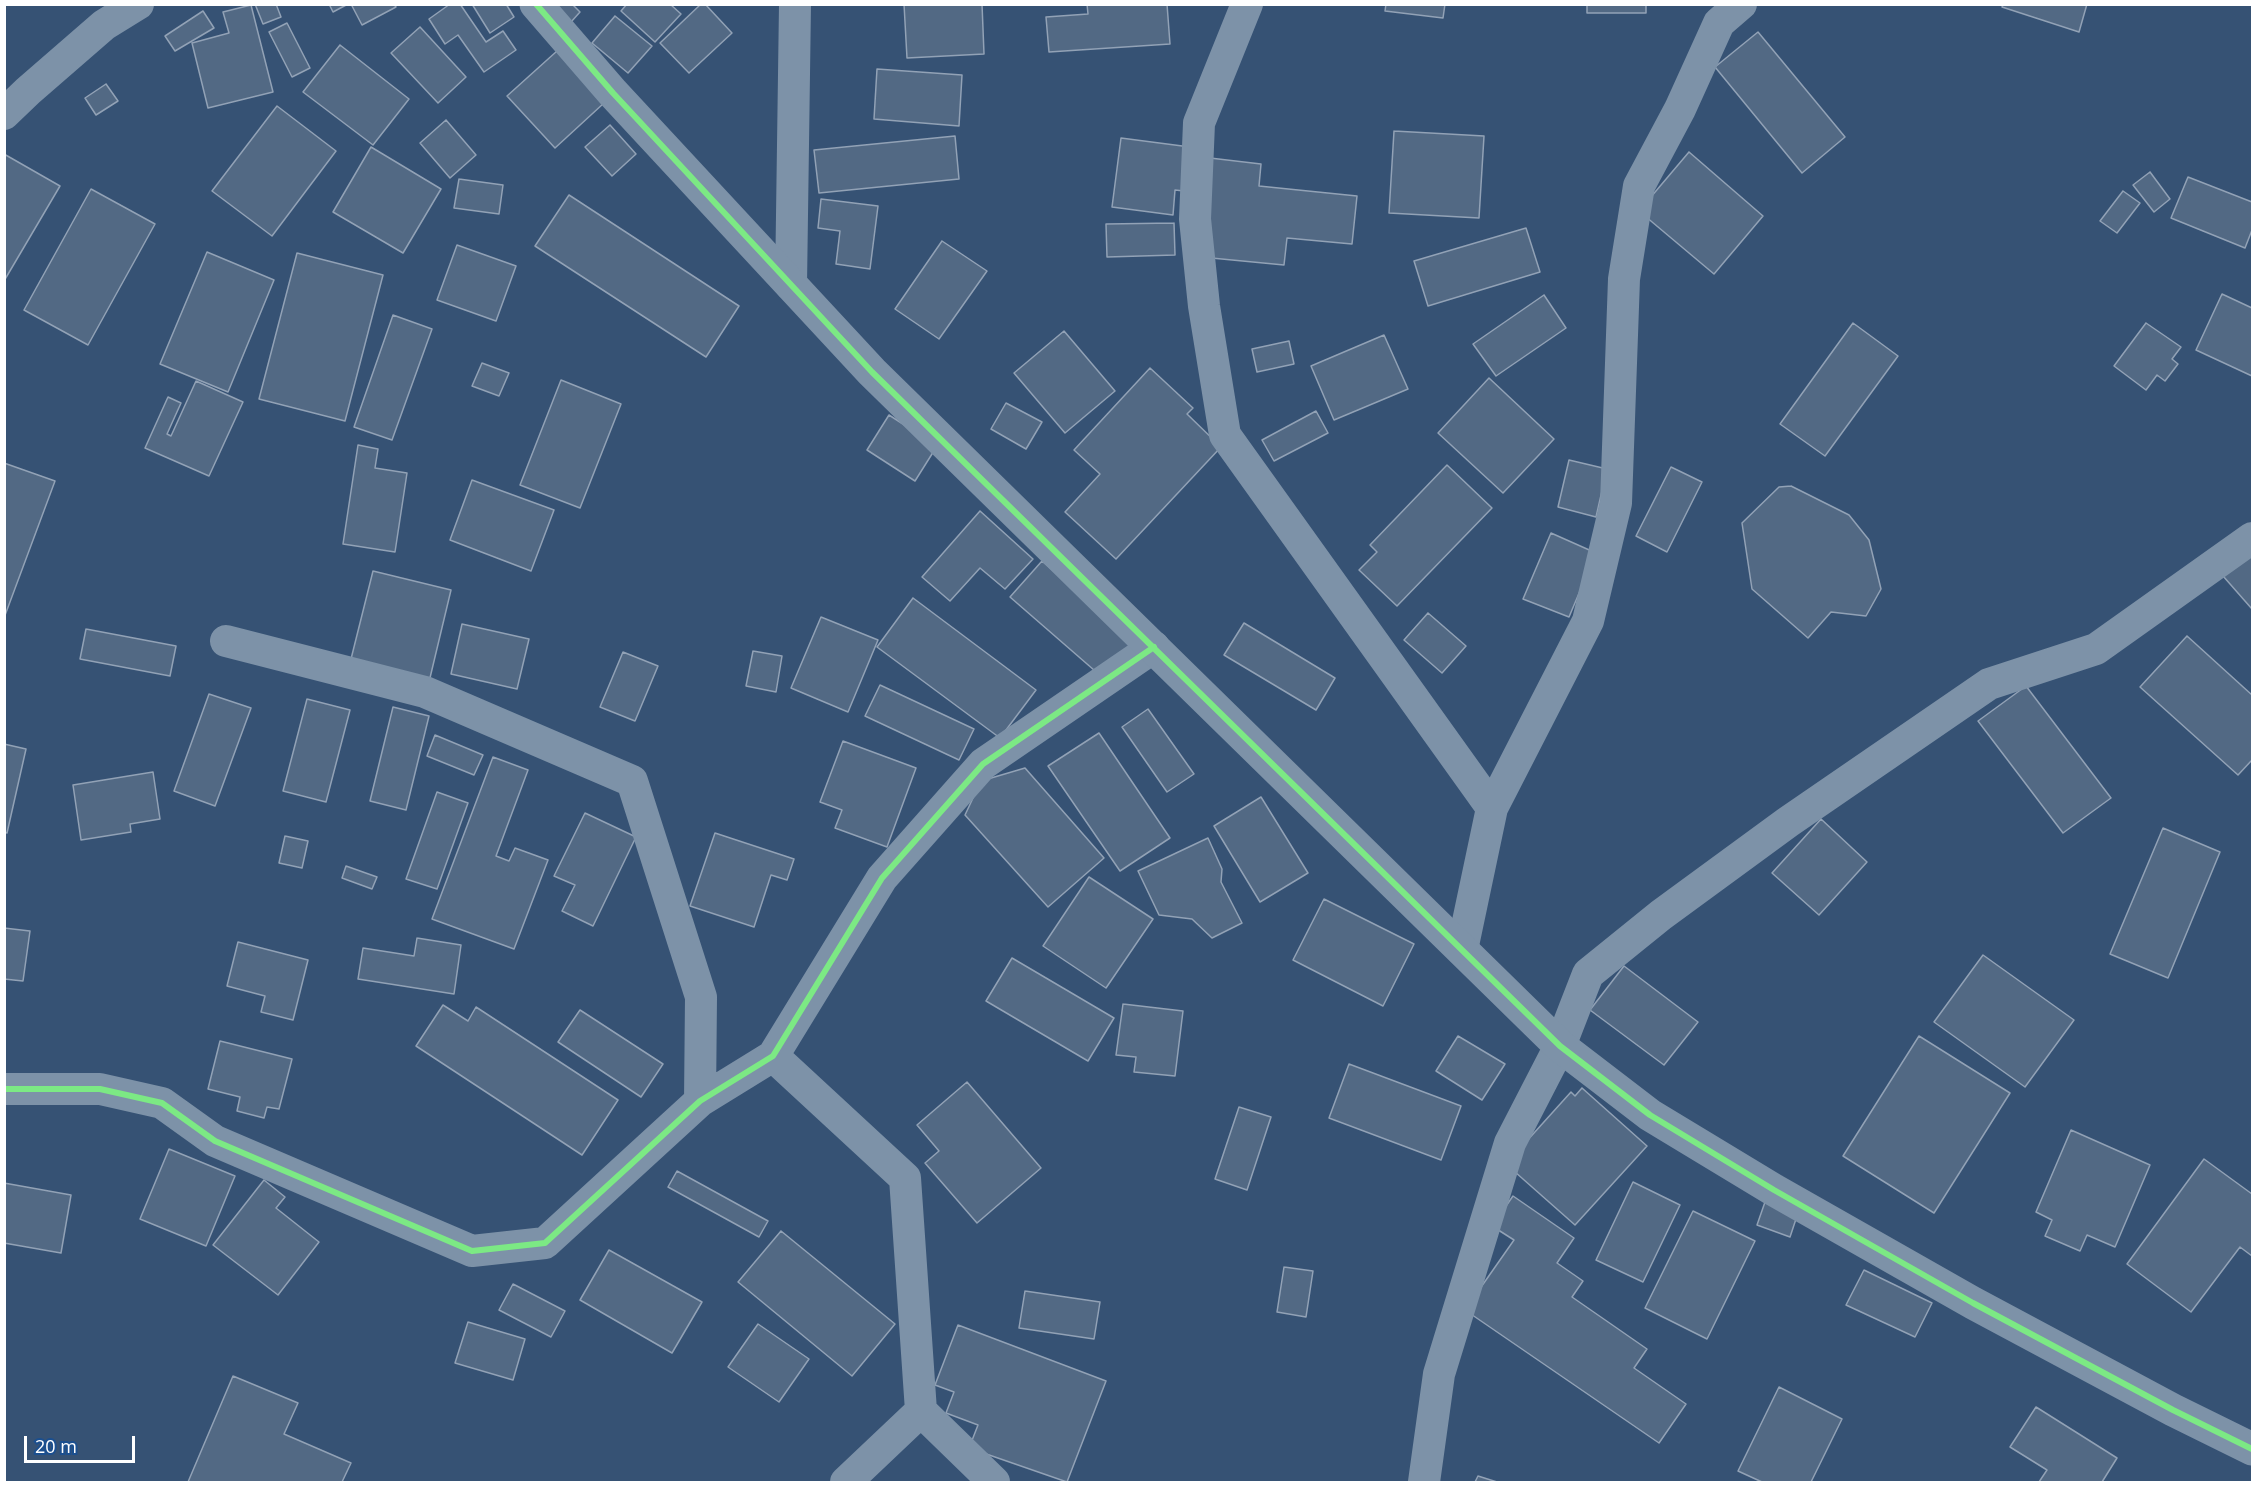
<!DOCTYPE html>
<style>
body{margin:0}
#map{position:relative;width:2257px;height:1487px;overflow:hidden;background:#365274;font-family:"Open Sans",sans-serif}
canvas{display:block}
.frame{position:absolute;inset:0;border:6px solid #fff;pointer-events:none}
.scale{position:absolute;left:24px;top:1436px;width:111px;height:27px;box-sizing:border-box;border:3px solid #fff;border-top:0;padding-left:8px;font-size:18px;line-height:21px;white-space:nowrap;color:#fff;-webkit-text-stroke:4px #1b4f8f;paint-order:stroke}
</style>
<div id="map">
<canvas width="2257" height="1487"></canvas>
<div class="frame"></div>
<div class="scale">20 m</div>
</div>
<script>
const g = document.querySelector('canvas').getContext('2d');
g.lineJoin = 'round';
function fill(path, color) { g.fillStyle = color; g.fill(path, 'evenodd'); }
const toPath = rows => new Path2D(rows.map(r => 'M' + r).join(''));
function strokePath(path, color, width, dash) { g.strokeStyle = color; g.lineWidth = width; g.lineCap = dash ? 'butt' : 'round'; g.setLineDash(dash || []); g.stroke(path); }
const building = toPath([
 [255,4,276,4,281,17,263,24,255,4],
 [329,4,348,4,333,12,329,4],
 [351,4,394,4,396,7,362,25,351,4],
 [450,4,460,4,486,42,503,31,516,50,484,72,458,35,445,44,429,19,450,4],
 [472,4,506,4,514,17,490,33,472,4],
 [555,4,572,4,580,12,571,22,555,4],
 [627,4,670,4,681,14,655,42,621,11,627,4],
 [701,4,705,4,732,33,689,73,660,43,701,4],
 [904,4,982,4,984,54,907,58,904,4],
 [1087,4,1167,4,1170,44,1049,52,1046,17,1088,14,1087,4],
 [1386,4,1445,4,1443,18,1385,11,1386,4],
 [1587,4,1646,4,1646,13,1587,13,1587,4],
 [2003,4,2087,4,2079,32,2002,7,2003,4],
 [251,5,273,92,208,108,192,43,229,33,223,12,251,5],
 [203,11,214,28,175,51,165,36,203,11],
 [615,16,652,46,628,73,592,43,615,16],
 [287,23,310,68,292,77,269,32,287,23],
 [420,27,466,77,438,103,391,53,420,27],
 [1758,32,1845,137,1802,173,1715,67,1758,32],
 [340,45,409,99,373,145,303,92,340,45],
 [557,51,604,103,555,148,507,96,557,51],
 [877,69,962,75,959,126,874,119,877,69],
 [106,84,118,101,96,115,85,98,106,84],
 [277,106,336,151,272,236,212,191,277,106],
 [446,120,476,155,450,178,420,143,446,120],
 [610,125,636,154,612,176,585,147,610,125],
 [1394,131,1484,136,1479,218,1389,213,1394,131],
 [955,136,959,179,819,193,814,150,955,136],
 [1121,138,1190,147,1184,191,1175,190,1173,215,1112,207,1121,138],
 [371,147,441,189,403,253,333,212,371,147],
 [1689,152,1763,216,1714,274,1639,211,1689,152],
 [4,154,60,186,4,281,4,154],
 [1210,158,1261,164,1259,186,1357,196,1352,244,1287,238,1284,265,1201,257,1210,158],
 [2150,172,2170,199,2154,212,2133,185,2150,172],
 [2188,177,2252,202,2252,230,2245,248,2171,218,2188,177],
 [459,179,503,185,499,214,454,208,459,179],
 [91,189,155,224,88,345,24,310,91,189],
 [2123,191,2140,203,2117,233,2100,221,2123,191],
 [569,195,739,306,706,357,535,246,569,195],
 [821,199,878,206,870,269,836,264,840,231,818,228,821,199],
 [1174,223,1175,255,1107,257,1106,224,1174,223],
 [1526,228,1540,272,1428,306,1414,261,1526,228],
 [942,241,987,271,939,339,895,309,942,241],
 [457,245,516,266,496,321,437,300,457,245],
 [207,252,274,280,228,392,160,364,207,252],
 [297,253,383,275,345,421,259,399,297,253],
 [2222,294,2252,308,2252,376,2196,350,2222,294],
 [1544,295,1566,328,1496,376,1473,344,1544,295],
 [393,315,432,329,392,440,354,427,393,315],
 [1853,323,1898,356,1825,456,1780,424,1853,323],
 [2146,323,2181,347,2172,359,2178,364,2165,381,2157,375,2146,390,2114,366,2146,323],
 [1064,331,1115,391,1065,433,1014,373,1064,331],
 [1384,335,1408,389,1334,420,1311,366,1384,335],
 [1289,341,1294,364,1257,372,1252,349,1289,341],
 [482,363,509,373,499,396,472,386,482,363],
 [1150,368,1193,408,1187,414,1221,447,1116,559,1065,512,1100,474,1074,450,1150,368],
 [1489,378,1554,439,1503,493,1438,433,1489,378],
 [561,380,621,404,580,508,520,485,561,380],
 [196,381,243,402,209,476,145,448,168,397,181,403,167,434,171,436,196,381],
 [1006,403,1042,422,1026,449,991,429,1006,403],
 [1316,411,1328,433,1274,461,1262,440,1316,411],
 [889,415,937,446,915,481,867,450,889,415],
 [358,445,378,449,375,468,407,473,395,552,343,544,358,445],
 [1569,460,1607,469,1596,517,1558,507,1569,460],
 [4,463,55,481,4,618,4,463],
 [1447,465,1492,508,1397,606,1359,570,1377,552,1370,545,1447,465],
 [1671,467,1702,482,1667,552,1636,536,1671,467],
 [472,480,554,510,531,571,450,540,472,480],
 [1791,486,1849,515,1869,540,1881,589,1866,616,1831,612,1808,638,1752,589,1742,523,1779,487,1791,486],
 [980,511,1033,559,1005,589,980,568,950,601,922,577,980,511],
 [1551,533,1596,553,1569,617,1523,599,1551,533],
 [2252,550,2252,609,2223,576,2252,550],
 [1042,561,1134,641,1102,677,1010,597,1042,561],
 [373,571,451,590,429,682,350,663,373,571],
 [913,598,1036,690,1000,738,877,647,913,598],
 [1428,613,1466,646,1442,673,1404,640,1428,613],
 [821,617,878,640,848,712,791,688,821,617],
 [1244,623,1335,678,1316,710,1224,655,1244,623],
 [462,624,529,639,517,689,451,674,462,624],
 [86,629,176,646,170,676,80,659,86,629],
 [2187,636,2252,695,2252,760,2238,775,2140,687,2187,636],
 [753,651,782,656,776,692,746,686,753,651],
 [623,652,658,666,635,721,600,707,623,652],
 [880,685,974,729,959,760,865,716,880,685],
 [2026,686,2111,798,2063,833,1978,721,2026,686],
 [209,694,251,708,215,806,174,791,209,694],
 [307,699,350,710,326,802,283,791,307,699],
 [393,707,429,716,406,810,370,801,393,707],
 [1148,709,1194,774,1167,792,1122,727,1148,709],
 [1099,733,1170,838,1120,871,1048,766,1099,733],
 [435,735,483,755,474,775,427,756,435,735],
 [843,741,916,768,887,847,835,828,842,810,820,802,843,741],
 [4,744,26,749,7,833,4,832,4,744],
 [493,757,528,770,496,856,509,861,515,848,548,860,514,949,432,919,493,757],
 [1025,768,1104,858,1048,907,965,815,981,781,1025,768],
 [153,772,160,819,130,824,131,832,81,840,73,785,153,772],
 [437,792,468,803,437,889,406,879,437,792],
 [1261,797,1308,873,1260,902,1214,826,1261,797],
 [585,813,636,837,593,926,562,911,575,885,554,876,585,813],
 [1821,819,1867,862,1819,915,1772,873,1821,819],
 [2163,828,2220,852,2168,978,2110,954,2163,828],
 [715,833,794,859,787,880,771,875,754,927,690,906,715,833],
 [285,836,308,841,302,868,279,863,285,836],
 [1208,838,1222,869,1221,882,1242,923,1212,938,1192,919,1159,915,1138,871,1208,838],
 [346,866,377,877,372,889,342,878,346,866],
 [1089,877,1153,919,1106,988,1043,946,1089,877],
 [1324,899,1414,944,1383,1006,1293,960,1324,899],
 [4,928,30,931,23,981,4,979,4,928],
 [417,938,461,945,454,994,358,979,363,948,414,956,417,938],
 [238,942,308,960,293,1020,261,1012,265,996,227,986,238,942],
 [1983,955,2074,1020,2025,1087,1934,1022,1983,955],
 [1012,958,1114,1018,1088,1061,986,1001,1012,958],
 [1624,966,1698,1022,1664,1065,1590,1010,1624,966],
 [1123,1004,1183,1011,1175,1076,1134,1072,1136,1057,1116,1055,1123,1004],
 [443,1005,468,1021,476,1007,618,1100,582,1155,416,1046,443,1005],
 [580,1010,663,1064,641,1097,558,1042,580,1010],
 [1458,1036,1505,1064,1482,1100,1436,1071,1458,1036],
 [1919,1036,2010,1093,1934,1213,1843,1156,1919,1036],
 [220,1041,292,1059,279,1109,267,1107,264,1118,237,1111,240,1097,208,1089,220,1041],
 [1349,1064,1461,1106,1441,1160,1329,1118,1349,1064],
 [967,1082,1041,1168,977,1223,925,1163,939,1151,917,1125,967,1082],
 [1582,1088,1647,1146,1575,1225,1506,1164,1571,1092,1575,1096,1582,1088],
 [1239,1107,1271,1117,1247,1190,1215,1179,1239,1107],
 [2071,1130,2150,1165,2115,1247,2087,1235,2080,1251,2045,1236,2052,1220,2036,1212,2071,1130],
 [169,1149,235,1176,206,1246,140,1219,169,1149],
 [2204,1159,2252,1194,2252,1256,2240,1247,2191,1312,2127,1264,2204,1159],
 [677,1171,768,1221,759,1237,668,1187,677,1171],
 [264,1180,285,1197,276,1208,319,1242,278,1295,213,1245,264,1180],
 [1633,1182,1680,1205,1643,1282,1596,1260,1633,1182],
 [4,1183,71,1195,61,1253,4,1243,4,1183],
 [1513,1196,1574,1238,1557,1263,1583,1281,1572,1297,1647,1349,1634,1368,1686,1404,1659,1443,1465,1310,1514,1240,1492,1226,1513,1196],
 [1765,1202,1798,1213,1790,1237,1757,1225,1765,1202],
 [1693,1211,1755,1241,1707,1339,1645,1308,1693,1211],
 [781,1231,895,1324,852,1376,738,1282,781,1231],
 [609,1250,702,1302,672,1353,580,1300,609,1250],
 [1284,1267,1313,1271,1306,1317,1277,1312,1284,1267],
 [1864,1270,1932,1303,1915,1337,1846,1305,1864,1270],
 [513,1284,565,1311,551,1337,499,1310,513,1284],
 [1025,1291,1100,1302,1094,1339,1019,1328,1025,1291],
 [468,1322,525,1339,513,1380,455,1363,468,1322],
 [758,1324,809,1359,779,1402,728,1367,758,1324],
 [958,1325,1106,1381,1067,1482,969,1448,978,1425,946,1413,954,1392,935,1385,958,1325],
 [233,1376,298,1403,284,1434,351,1463,342,1482,188,1482,233,1376],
 [1779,1387,1842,1419,1811,1482,1762,1482,1738,1471,1779,1387],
 [2036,1407,2117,1458,2102,1482,2039,1482,2047,1470,2010,1447,2036,1407],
 [1478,1476,1497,1482,1475,1482,1478,1476]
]);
fill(building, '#526984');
strokePath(building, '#92a2b6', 1.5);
strokePath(toPath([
 [1247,4,1199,123,1195,219,1204,306,1225,435,1492,808],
 [4,114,28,91,104,25,138,4],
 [791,285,795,4],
 [226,641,425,692,632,781,701,997,700,1101],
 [1462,950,1492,808,1588,621,1616,503,1624,279,1639,186,1680,109,1719,23,1741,4],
 [773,1056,905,1178,921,1411,994,1482],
 [4,1089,100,1089,162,1103,215,1141,472,1251,545,1243,700,1101,773,1056,882,878,983,764,1154,647],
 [846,1482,921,1411],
 [1424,1482,1439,1374,1510,1143,1560,1046,1588,974,1661,915,1788,822,1989,684,2096,649,2252,538]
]), '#7d92a8', 32);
strokePath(toPath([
 [536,4,613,93,872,372,1560,1046,1650,1115,1774,1190,1973,1303,2173,1410,2252,1449]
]), '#7d92a8', 33);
strokePath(toPath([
 [536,4,613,93,872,372,1560,1046,1650,1115,1774,1190,1973,1303,2173,1410,2252,1449],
 [4,1089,100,1089,162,1103,215,1141,472,1251,545,1243,700,1101,773,1056,882,878,983,764,1154,647]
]), '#7ce984', 6);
</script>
